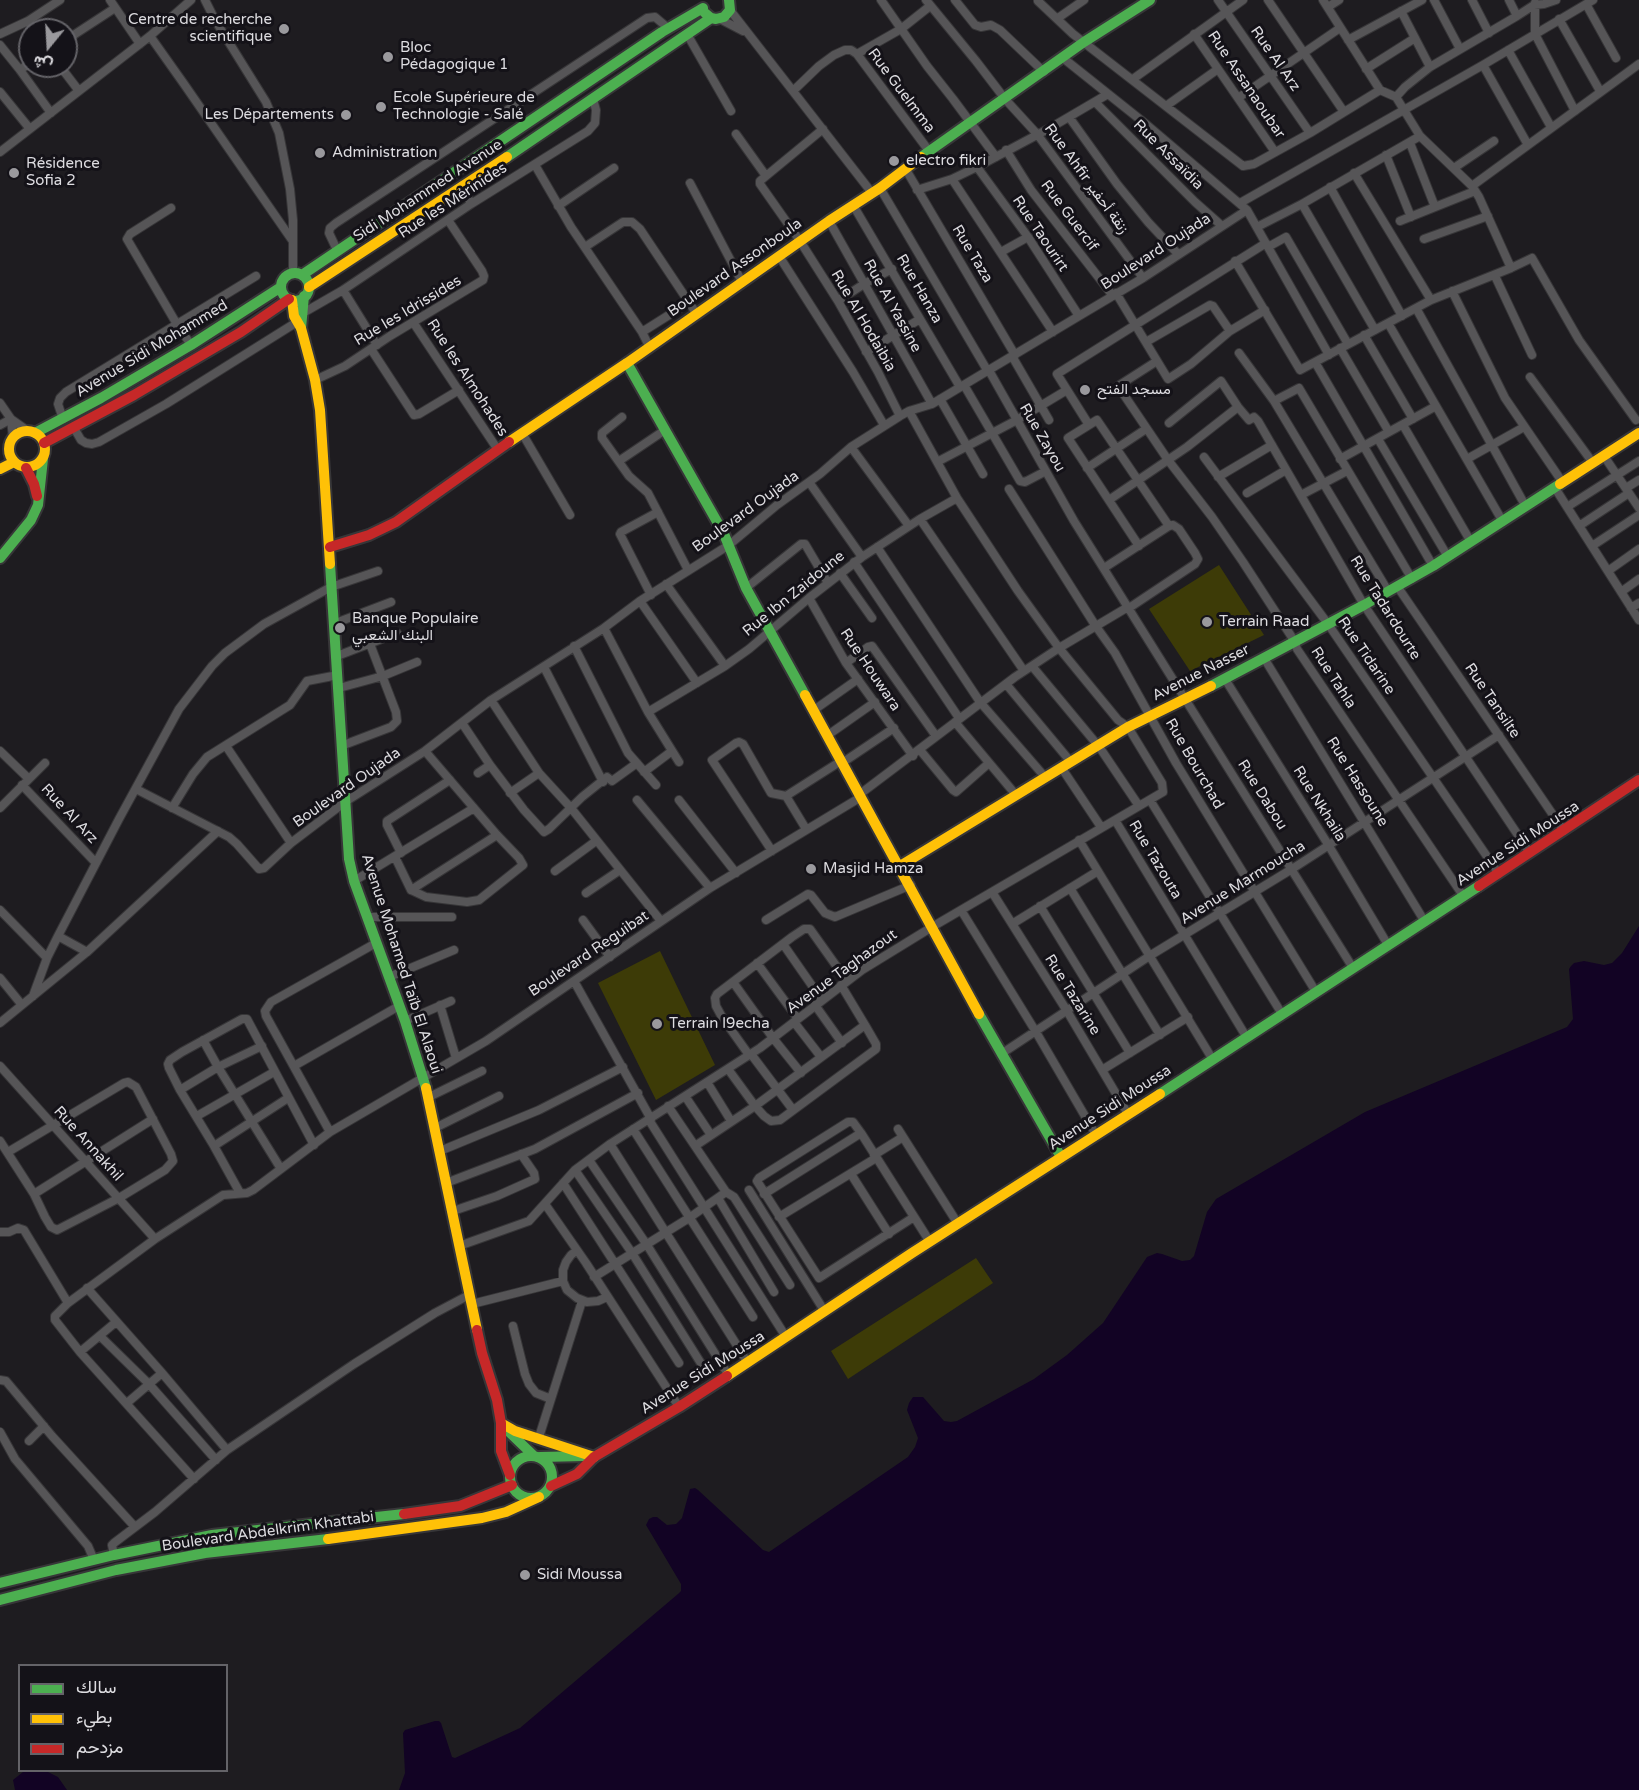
<!DOCTYPE html>
<meta charset="utf-8">
<style>
body{margin:0}
#map{position:relative;width:1639px;height:1790px;overflow:hidden;background:#1e1c20;font-family:"Varela Round",Vazirmatn,sans-serif}
canvas{display:block}
.legend{position:absolute;left:18px;top:1664px;width:210px;height:108px;box-sizing:border-box;background:#141218;border:2px solid #646368;margin:0;padding:8px 10px;list-style:none;font-size:18px;color:#dddce0}
.legend li{display:flex;align-items:center;gap:12px;height:30px}
.legend b{width:30px;border:2px solid #646368}
.north{position:absolute;left:18px;top:18px;width:60px;height:60px;box-sizing:border-box;background:#141218;border:2px solid #646368;border-radius:50%;rotate:198deg;font-size:16px;font-weight:700;line-height:24px;text-align:center;color:#dddce0}
.north::after{content:'';display:block;margin:auto;width:21px;height:27px;background:#9a999d;clip-path:polygon(50% 0,100% 100%,50% 72%,0 100%)}
</style>
<div id="map">
<canvas width="1639" height="1790"></canvas>
<ul class="legend">
<li><b style="height:8px;background:#4caf50"></b>سالك</li>
<li><b style="height:8px;background:#ffc107"></b>بطيء</li>
<li><b style="height:8px;background:#c62828"></b>مزدحم</li>
</ul>
<div class="north">ش</div>
</div>
<script>
const g = document.querySelector('canvas').getContext('2d');
g.lineJoin = 'round';
function fill(path, color) { g.fillStyle = color; g.fill(path, 'evenodd'); }
const toPath = rows => new Path2D(rows.map(r => 'M' + r).join(''));
function strokePath(path, color, width, dash) { g.strokeStyle = color; g.lineWidth = width; g.lineCap = dash ? 'butt' : 'round'; g.setLineDash(dash || []); g.stroke(path); }
function drawText(font, color, halo, rows, align = 'center') {
  g.font = font + ' "Varela Round",Vazirmatn,sans-serif'; g.lineWidth = 6; g.setLineDash([]); g.textBaseline = 'middle'; g.strokeStyle = halo; g.fillStyle = color; for (const [text, x, y, turn = 0] of rows) {
    g.save(); g.translate(x, y); g.rotate((+turn || 0) * Math.PI / 180); g.textAlign = isNaN(turn) ? turn : align; if (halo) g.strokeText(text, 0, 0); g.fillText(text, 0, 0); g.restore();
  }
}
fill(toPath([
 [1219,565,1264,635,1190,671,1149,609],
 [660,951,715,1065,656,1100,598,983],
 [976,1258,993,1283,848,1379,831,1351]
]), '#3d3b07');
fill(toPath([
 [1639,926,1639,1790,399,1790,405,1773,403,1733,405,1730,435,1721,439,1721,441,1723,452,1757,455,1758,520,1728,678,1594,681,1591,681,1584,646,1525,649,1519,653,1517,657,1517,667,1525,676,1524,682,1518,690,1489,695,1488,698,1490,763,1550,769,1552,908,1457,915,1447,918,1438,907,1410,909,1403,913,1397,923,1397,944,1421,951,1422,957,1421,1034,1379,1067,1355,1103,1323,1147,1257,1157,1253,1162,1254,1182,1261,1190,1260,1194,1256,1207,1212,1216,1199,1365,1112,1567,1027,1573,1019,1569,969,1571,966,1574,963,1584,961,1604,965,1612,963,1622,953],
 [28,1770,46,1771,58,1777,67,1790,15,1790,13,1780,23,1772]
]), '#120324');
const street = toPath([
 [110,0,140,44],
 [205,0,215,20,266,102,279,133,290,189,293,220,293,273],
 [881,0,927,66,953,99,996,157],
 [926,0,976,61,1005,99,1037,134,1143,278],
 [955,0,975,25,981,27,991,25,1000,30,1044,72],
 [1218,0,1310,133],
 [1268,0,1344,112],
 [1323,0,1380,90,1396,97,1420,136,1472,186,1479,197,1511,268,1532,258,1579,340,1636,420],
 [1434,0,1460,49],
 [1472,0,1489,33],
 [1509,0,1517,16],
 [1038,1,1073,34,1243,166,1254,164,1310,133,1380,90],
 [1535,3,1535,34,1575,111],
 [1586,4,1616,58],
 [1328,7,1339,0],
 [730,10,872,193],
 [1401,11,1430,67],
 [1058,18,1084,0],
 [720,19,743,31],
 [1559,19,1600,91],
 [28,21,34,30],
 [0,34,28,21,60,0],
 [687,34,731,111],
 [1194,34,1275,152],
 [150,36,184,84,292,240],
 [66,40,115,8],
 [1348,40,1422,0],
 [0,45,20,70,51,113],
 [1508,50,1551,127],
 [857,54,901,29,930,6],
 [1063,58,1147,125,1247,210,1329,355],
 [1483,65,1528,145],
 [60,66,79,91],
 [1366,69,1415,38],
 [20,70,30,63],
 [1133,79,1243,0],
 [793,91,819,66,834,55,845,50,851,50,857,54,929,151],
 [0,92,30,129],
 [1396,97,1405,87,1430,67,1517,16,1534,5,1544,4,1556,0],
 [1238,98,1340,28],
 [1095,102,1195,202,1222,226],
 [1166,106,1218,69],
 [1069,117,1117,184,1148,222,1178,254],
 [736,134,766,176,760,181,760,184,800,241,838,301,878,372,900,416],
 [1410,143,1435,207],
 [1006,150,1031,190,1113,296],
 [0,152,150,36,191,0],
 [1386,155,1411,217],
 [535,165,571,227,642,332,649,346],
 [977,167,1028,237,1079,316],
 [905,168,1015,355],
 [1454,168,1494,141],
 [1354,173,1431,300],
 [766,176,823,129],
 [952,179,1053,332],
 [690,183,742,282],
 [462,185,471,204],
 [1472,186,1639,64],
 [1330,187,1402,316],
 [880,188,987,370,991,374,1074,521,1353,968],
 [917,190,952,179,977,167,1050,128,1108,94],
 [1240,203,1483,65,1593,0],
 [1302,204,1375,330],
 [853,205,960,387],
 [558,206,614,168],
 [171,208,130,234,127,239,175,321,191,345],
 [829,221,932,404],
 [1400,221,1475,191],
 [1257,227,1302,204,1420,136],
 [1424,239,1488,216],
 [585,247,623,222,632,222,640,229,696,313],
 [1268,247,1286,237,1348,344],
 [337,250,329,233,330,228,336,223,647,18,655,17,668,28],
 [1001,252,1028,237],
 [779,256,853,372,884,425],
 [1235,261,1300,370,1431,300,1511,268],
 [1495,276,1532,355],
 [343,290,377,345],
 [1452,291,1505,398,1563,483],
 [1116,293,1168,379,1191,364,1230,331,1265,310],
 [838,301,864,284,892,269],
 [1416,308,1526,507],
 [303,313,343,290,471,204,588,131,595,123,596,110,593,99],
 [413,322,498,450],
 [1388,323,1503,522],
 [642,332,688,303],
 [1364,335,1413,419],
 [1146,342,1210,305,1213,306,1230,331],
 [1340,348,1389,432],
 [371,349,414,415,419,414,459,390],
 [866,352,920,319],
 [1239,353,1274,401,1388,591],
 [1012,356,1049,420],
 [1157,361,1118,386,1168,460,1212,517,1243,562,1295,642,1297,649,1464,897],
 [1315,362,1433,566],
 [1530,377,1593,463],
 [315,380,345,366,390,336,483,280,484,276,482,271,448,220],
 [964,385,1020,481,1025,482,1046,471],
 [940,399,983,474],
 [1274,401,1299,388,1412,579],
 [0,403,11,419,28,431],
 [622,417,602,433,602,438,629,476,648,493,688,570],
 [11,419,13,438],
 [63,419,58,404,60,398,66,392,256,276],
 [1169,423,1221,381,1238,407,1249,420,1254,417,1258,421,1364,605,1530,853],
 [0,425,11,419],
 [1089,425,1057,374,1266,243],
 [1403,425,1471,542],
 [74,428,81,440,86,443,92,444,99,442,166,404,297,322],
 [522,433,570,515],
 [1378,439,1448,557],
 [851,447,909,526],
 [1604,456,1639,508],
 [1204,457,1328,624,1499,874],
 [1340,459,1436,406],
 [1467,459,1524,427],
 [619,461,665,430],
 [937,462,1017,420,1067,390],
 [1087,468,1146,429],
 [1218,477,1272,445],
 [809,482,862,557],
 [1555,488,1639,620],
 [1626,488,1639,480],
 [1009,489,1095,625,1115,653,1176,763,1316,992],
 [1247,493,1286,470],
 [1301,495,1347,471],
 [1109,500,1187,447,1238,407],
 [1567,507,1639,461],
 [920,519,1024,671],
 [1579,526,1629,493],
 [1139,546,1068,438,1097,420,1169,526],
 [1592,546,1639,515],
 [877,547,980,702,1045,777],
 [854,562,959,718],
 [1104,568,1169,526,1173,525,1179,529,1195,553,1198,559,1195,564,1129,608],
 [1608,571,1639,549],
 [840,573,872,618],
 [666,584,725,666],
 [1397,586,1564,831],
 [746,588,801,544,805,544,828,583],
 [1621,592,1639,579],
 [651,595,620,534,621,532,658,512],
 [809,598,846,663,913,756],
 [640,601,697,683],
 [1631,608,1639,603],
 [333,624,391,602],
 [604,628,648,712,679,762],
 [574,646,628,753,656,785],
 [337,656,397,633],
 [1264,658,1425,922],
 [846,663,868,647,872,646,936,736],
 [1032,666,1100,748,1139,806],
 [544,667,603,782],
 [1225,679,1329,846,1388,945],
 [1006,684,1070,761],
 [339,688,383,676,417,662],
 [491,700,539,773,571,808,661,921],
 [814,710,858,679],
 [648,712,725,666,749,649,809,598,862,557,920,519,957,498],
 [955,722,1016,795],
 [462,723,490,765,478,773],
 [828,735,875,702],
 [226,746,291,843],
 [341,746,391,727,397,721,396,712,370,644],
 [920,750,953,790,956,792,989,763],
 [0,751,29,779],
 [842,763,894,728],
 [490,765,524,810,544,832,549,829,582,797,607,777,612,781,637,763],
 [1061,767,1101,827],
 [644,772,672,751],
 [22,785,96,863],
 [136,789,229,837,237,844,259,869,264,868,291,843,345,802,425,751,491,700,604,628,640,601,729,545,777,505,820,474,851,447,900,416,909,411,932,404,1079,316,1143,278,1247,210],
 [510,793,539,773],
 [860,794,1015,677,1059,648,1128,607],
 [786,796,841,761],
 [637,800,710,888],
 [679,800,736,873],
 [1150,800,1282,1014],
 [0,808,45,763],
 [172,808,193,774,207,757,290,705,307,681,338,675],
 [1115,820,1247,1038],
 [1079,840,1213,1060],
 [772,851,712,760,736,743,739,742,743,744,771,793,786,796,806,829],
 [401,853,387,825,387,821,450,780],
 [395,857,411,890,426,897,467,902,479,900,523,865,519,858,497,835,425,751],
 [555,871,596,841],
 [354,881,474,808],
 [1070,888,1160,1035],
 [411,890,497,835],
 [992,892,1067,1011,1128,1114],
 [586,893,620,870],
 [1040,906,1130,1053],
 [0,910,47,958],
 [961,910,1036,1032,1096,1135],
 [368,917,452,917],
 [583,920,610,957],
 [766,920,808,894,811,895,825,913,835,917,911,885],
 [1012,924,1098,871],
 [58,936,87,952],
 [783,944,822,1000],
 [757,963,798,1019],
 [389,977,454,950],
 [0,978,22,1005],
 [574,981,651,1119],
 [733,982,773,1038,801,1073],
 [33,996,47,958,58,936,119,819,179,709,212,666,225,653,264,624,331,587,378,571],
 [440,1005,456,1058],
 [815,1005,842,1043],
 [405,1021,451,1001],
 [794,1022,821,1057],
 [0,1023,87,952,218,831],
 [203,1040,218,1067,281,1169],
 [751,1054,793,1110],
 [1001,1054,1151,955,1292,869,1499,735],
 [749,1055,722,1017,716,1006,715,998,717,994,792,937,804,929,810,929,847,981],
 [0,1066,155,1239],
 [294,1066,399,1006],
 [728,1069,755,1106,764,1116,771,1121,780,1120,876,1049,876,1044,865,1025],
 [1102,1070,1188,1017],
 [707,1082,731,1121],
 [180,1090,218,1067,262,1046],
 [685,1096,711,1135],
 [429,1097,482,1071],
 [668,1106,726,1192,734,1197,790,1285],
 [197,1116,274,1072],
 [649,1120,786,1337],
 [435,1128,499,1096],
 [633,1129,753,1317],
 [898,1129,958,1224],
 [330,1132,266,1016,265,1011,271,1002,376,943],
 [0,1141,34,1194,45,1217,51,1227,57,1230,119,1198,165,1170,173,1161,171,1154,136,1087,128,1082,124,1083,8,1152],
 [610,1144,748,1363],
 [214,1146,288,1098],
 [695,1146,755,1106,865,1025,841,985],
 [440,1151,539,1110,623,1067],
 [874,1155,903,1137],
 [589,1160,647,1245,729,1376],
 [575,1170,632,1253,702,1365],
 [851,1174,889,1234],
 [446,1183,535,1149,638,1093],
 [563,1183,679,1363],
 [749,1190,825,1312],
 [240,1193,214,1146,180,1090,169,1068,168,1064,170,1060,182,1052,242,1019,247,1019,314,1145],
 [34,1194,153,1119],
 [764,1194,861,1133],
 [718,1198,774,1292],
 [545,1204,586,1263,679,1407],
 [453,1211,497,1196,535,1179,534,1173,521,1154],
 [779,1217,876,1158],
 [914,1217,819,1278,757,1181,759,1178,848,1122,853,1122,861,1133,930,1242],
 [0,1232,9,1232,18,1228,24,1230,68,1303,155,1239,223,1195,247,1193,253,1190,330,1132,486,1041,710,888,861,797],
 [459,1246,529,1221,575,1170,610,1144,760,1048,862,970,932,927,1163,792,1162,783,1128,727,1118,720,1059,648,1018,591,957,498,909,411],
 [577,1250,571,1255,566,1262,563,1270,563,1281,567,1290,577,1298,587,1302,598,1301,607,1297],
 [594,1277,689,1218,726,1192],
 [87,1288,162,1373,227,1450],
 [68,1303,55,1316,55,1320,80,1352,194,1479],
 [472,1304,563,1281],
 [513,1326,525,1374,529,1384,536,1393,551,1399],
 [100,1336,149,1384,216,1460],
 [80,1352,116,1322],
 [0,1380,6,1381,52,1436,135,1527],
 [127,1403,162,1373],
 [0,1432,15,1459,88,1546,94,1560],
 [539,1437,582,1301],
 [29,1441,44,1426],
 [114,1555,112,1545,114,1543,155,1512,227,1450,354,1364,435,1313,469,1295]
]);
const fast = toPath([
 [705,13,711,18,716,19,724,17,730,10,729,0],
 [507,157,711,18],
 [921,157,1084,42,1150,0],
 '281 287a14 14 0 1 1 28 0a14 14 0 1 1-28 0Z',
 [302,275,662,32,703,8],
 [301,328,304,296],
 [627,363,724,534,746,588,805,695],
 [35,433,101,398,191,345,281,287],
 [0,558,31,520,38,505,43,459],
 [330,564,349,859,354,881,405,1021,426,1088],
 [1211,686,1364,605,1433,566,1560,484],
 [979,1014,1061,1157],
 [1160,1094,1479,886],
 [507,1430,533,1455],
 '510 1477a21 21 0 1 1 42 0a21 21 0 1 1-42 0Z',
 [540,1457,585,1456],
 [0,1583,114,1555,212,1535,404,1514],
 [0,1600,116,1570,205,1553,328,1539]
]);
const slow = toPath([
 [309,287,507,157],
 [292,300,294,316,301,328,315,380,320,410,330,564],
 '9 449a18 18 0 1 1 36 0a18 18 0 1 1-36 0Z',
 [509,442,627,363,829,221,880,188,921,157],
 [0,469,14,462],
 [1560,484,1639,433],
 [805,695,979,1014],
 [900,866,1128,727,1211,686],
 [426,1088,477,1330],
 [727,1376,912,1253,1160,1094],
 [501,1423,515,1431,594,1457],
 [328,1539,482,1518,506,1512,539,1497]
]);
const jam = toPath([
 [44,443,134,395,241,332,289,299],
 [26,468,34,484,37,496],
 [330,547,369,535,396,522,509,442],
 [1479,886,1639,780],
 [477,1330,482,1353,497,1400,501,1423,501,1451,510,1475],
 [551,1486,577,1474,594,1457,679,1407,727,1376],
 [404,1514,460,1506,512,1485]
]);
strokePath(street, '#373638', 10);
strokePath(fast, '#373638', 14);
strokePath(slow, '#373638', 14);
strokePath(jam, '#373638', 14);
strokePath(street, '#565557', 8);
strokePath(fast, '#4caf50', 10);
strokePath(slow, '#ffc107', 10);
strokePath(jam, '#c62828', 10);
for (const [x, y, r, color] of [
 [284,29,6,"#9a999d"],
 [388,57,6,"#9a999d"],
 [381,107,6,"#9a999d"],
 [346,115,6,"#9a999d"],
 [320,153,6,"#9a999d"],
 [894,161,6,"#9a999d"],
 [14,173,6,"#9a999d"],
 [1085,390,6,"#9a999d"],
 [1207,622,6,"#9a999d"],
 [340,628,6,"#9a999d"],
 [811,869,6,"#9a999d"],
 [657,1024,6,"#9a999d"],
 [525,1575,6,"#9a999d"]
]) { const dot = new Path2D(); dot.arc(x, y, r, 0, 2 * Math.PI); g.fillStyle = color; g.fill(dot); strokePath(dot, '#141218', 2); }
drawText('15px', '#dddce0', '#141218', [
 ["Centre de recherche",272,20,"right"],
 ["scientifique",272,37,"right"],
 ["Bloc",400,48],
 ["Pédagogique 1",400,65],
 ["Ecole Supérieure de",393,98],
 ["Technologie - Salé",393,115],
 ["Les Départements",334,115,"right"],
 ["Administration",332,153],
 ["electro fikri",906,161],
 ["Résidence",26,164],
 ["Sofia 2",26,181],
 ["مسجد الفتح",1097,390],
 ["Banque Populaire",352,619],
 ["البنك الشعبي",352,636],
 ["Terrain Raad",1219,622],
 ["Masjid Hamza",823,869],
 ["Terrain l9echa",669,1024],
 ["Sidi Moussa",537,1575]
], 'left');
drawText('15px', '#dddce0', '#141218', [
 ["Rue Al Arz",1275,59,55],
 ["Rue Assanaoubar",1246,85,56],
 ["Rue Guelmma",901,91,53],
 ["Rue Assaïdia",1168,155,45],
 ["Rue Ahfir زنقة أحفير",1086,179,54],
 ["Sidi Mohammed Avenue",428,191,-33],
 ["Rue les Mérinides",453,201,-33],
 ["Rue Guercif",1069,216,53],
 ["Rue Taourirt",1040,234,56],
 ["Boulevard Oujada",1156,252,-33],
 ["Rue Taza",972,254,59],
 ["Boulevard Assonboula",735,268,-35],
 ["Rue Hanza",919,289,60],
 ["Rue Al Yassine",892,306,61],
 ["Rue les Idrissides",408,311,-31],
 ["Rue Al Hodaibia",863,321,60],
 ["Avenue Sidi Mohammed",152,349,-31],
 ["Rue les Almohades",467,378,57],
 ["Rue Zayou",1042,438,60],
 ["Boulevard Oujada",746,512,-36],
 ["Rue Ibn Zaidoune",794,594,-39],
 ["Rue Tadardourte",1385,608,58],
 ["Rue Tidarine",1366,656,56],
 ["Rue Houwara",870,670,56],
 ["Avenue Nasser",1201,673,-27],
 ["Rue Tahla",1333,678,57],
 ["Rue Tansilte",1492,701,56],
 ["Rue Bourchad",1194,764,60],
 ["Rue Hassoune",1357,782,58],
 ["Boulevard Oujada",347,788,-35],
 ["Rue Dabou",1262,795,58],
 ["Rue Nkhaila",1319,804,58],
 ["Rue Al Arz",69,814,47],
 ["Avenue Sidi Moussa",1518,844,-33],
 ["Rue Tazouta",1155,860,59],
 ["Avenue Marmoucha",1243,883,-32],
 ["Boulevard Reguibat",589,954,-34],
 ["Avenue Mohamed Taïb El Alaoui",401,964,72],
 ["Avenue Taghazout",842,972,-36],
 ["Rue Tazarine",1072,995,58],
 ["Avenue Sidi Moussa",1110,1108,-33],
 ["Rue Annakhil",88,1144,48],
 ["Avenue Sidi Moussa",703,1373,-32],
 ["Boulevard Abdelkrim Khattabi",268,1532,-8]
]);
</script>
